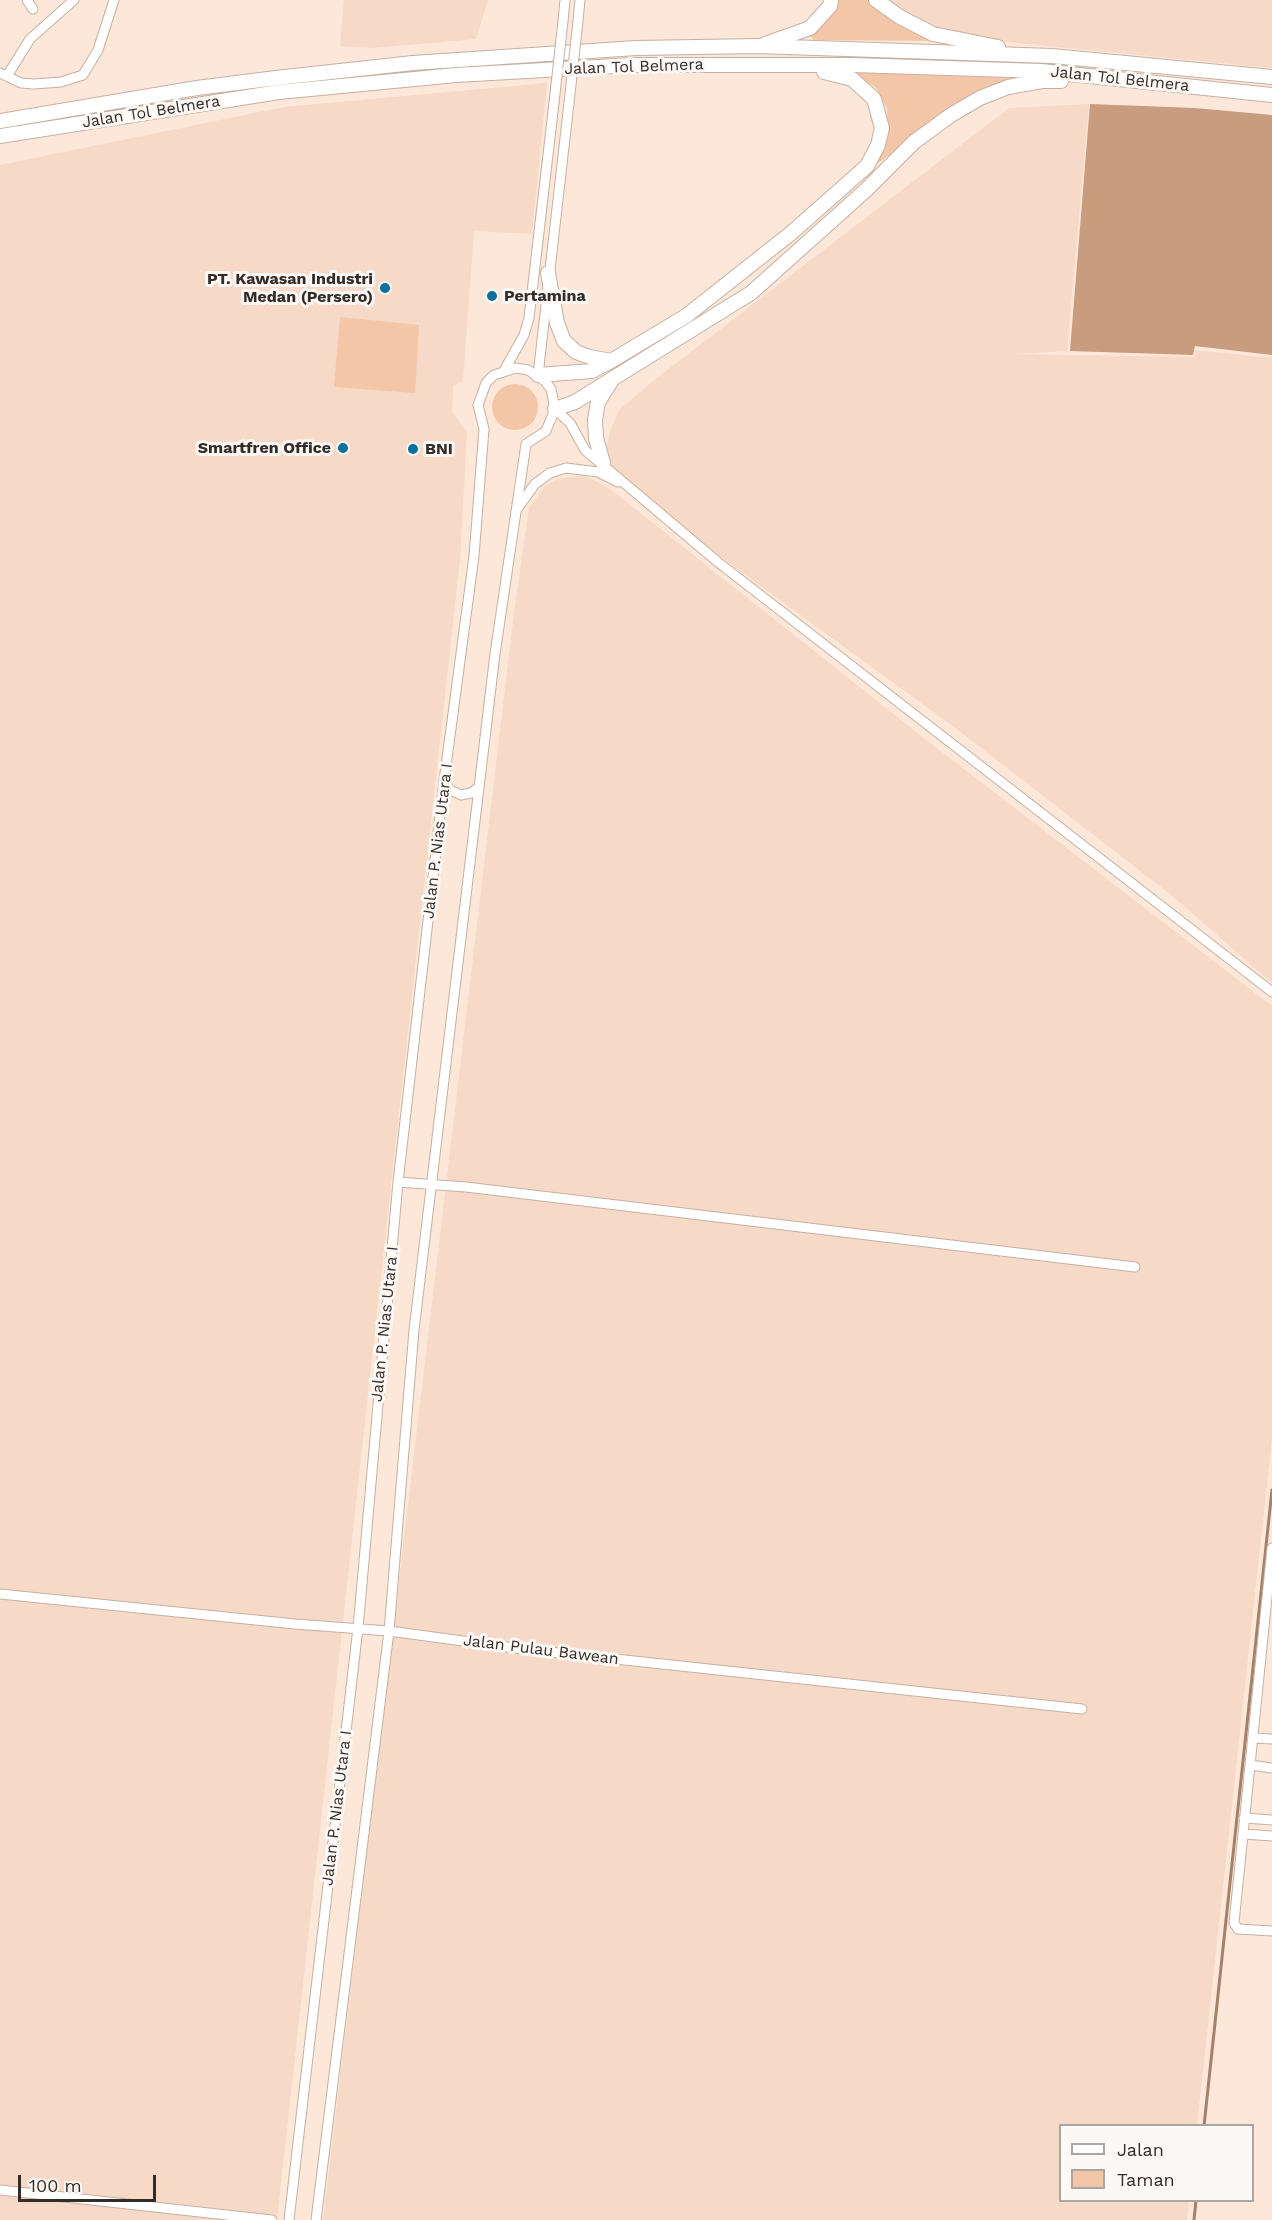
<!DOCTYPE html>
<style>
body{margin:0}
#map{position:relative;width:1272px;height:2220px;overflow:hidden;background:#fde7d8;font-family:"Work Sans",sans-serif}
canvas{display:block}
.legend{position:absolute;left:1059px;top:2124px;width:195px;height:78px;box-sizing:border-box;background:#fcf8f5;border:2px solid #aca6a2;margin:0;padding:8px 10px;list-style:none;font-size:18px;color:#342c26}
.legend li{display:flex;align-items:center;gap:12px;height:30px}
.legend b{width:30px;border:2px solid #aca6a2}
.scale{position:absolute;left:18px;top:2175px;width:138px;height:27px;box-sizing:border-box;border:3px solid #342c26;border-top:0;padding-left:8px;font-size:18px;line-height:21px;white-space:nowrap;color:#342c26;-webkit-text-stroke:4px #fcf8f5;paint-order:stroke}
</style>
<div id="map">
<canvas width="1272" height="2220"></canvas>
<ul class="legend">
<li><b style="height:8px;background:#fff"></b>Jalan</li>
<li><b style="height:16px;background:#f3c6a7"></b>Taman</li>
</ul>
<div class="scale">100 m</div>
</div>
<script>
const g = document.querySelector('canvas').getContext('2d');
g.lineJoin = 'round';
function fill(path, color) { g.fillStyle = color; g.fill(path, 'evenodd'); }
const toPath = rows => new Path2D(rows.map(r => 'M' + r).join(''));
function strokePath(path, color, width, dash) { g.strokeStyle = color; g.lineWidth = width; g.lineCap = dash ? 'butt' : 'round'; g.setLineDash(dash || []); g.stroke(path); }
function drawText(font, color, halo, rows, align = 'center') {
  g.font = font + ' "Work Sans",sans-serif'; g.lineWidth = 6; g.setLineDash([]); g.textBaseline = 'middle'; g.strokeStyle = halo; g.fillStyle = color; for (const [text, x, y, turn = 0] of rows) {
    g.save(); g.translate(x, y); g.rotate((+turn || 0) * Math.PI / 180); g.textAlign = isNaN(turn) ? turn : align; if (halo) g.strokeText(text, 0, 0); g.fillText(text, 0, 0); g.restore();
  }
}
fill(toPath([
 [344,0,488,0,476,39,371,48,340,46],
 [889,0,1272,0,1272,68,967,38,931,30,912,19],
 [547,83,532,234,474,231,463,381,453,386,452,412,467,432,460,559,277,2220,0,2220,0,165,284,107],
 [1089,104,1067,351,1013,354,1195,357,1196,350,1272,358,1272,983,1170,894,958,730,610,476,605,454,611,429,619,410,653,381,1009,108],
 [583,475,609,488,925,739,1272,1006,1272,1438,1197,2125,1060,2126,1060,2200,1189,2201,1187,2220,323,2220,514,613,529,508,545,486,557,479]
]), '#f6d9c6');
fill(toPath([
 [838,0,868,0,884,14,938,41,814,40,810,36,831,15],
 [852,71,985,77,1018,79,940,117,869,170,888,126,887,109,877,89],
 [340,317,419,325,415,393,334,387],
 '492 407a23 23 0 1 1 46 0a23 23 0 1 1-46 0Z'
]), '#f3c6a7');
fill(toPath([
 [1090,104,1195,108,1272,115,1272,355,1195,346,1193,355,1070,351]
]), '#c89c7e');
strokePath(toPath([
 [1204,2126,1272,1490],
 [1194,2220,1196,2200]
]), '#a3816a', 3);
const minor = toPath([
 [27,0,33,9],
 [563,21,565,0],
 [578,21,580,0],
 [0,73,21,83,34,84,61,82,83,75,98,50,114,0],
 [7,76,30,39,74,0],
 [505,369,524,335,529,318,554,103],
 [538,375,569,103],
 [555,409,570,423,585,450,719,563,1272,992],
 [517,509,535,484,550,473,566,468,598,472,618,482],
 [444,781,450,790,461,795,471,793,479,787],
 [398,1182,466,1187,1135,1267],
 [1272,1548,1234,1923,1238,1929,1272,1931],
 [0,1594,295,1624,389,1631,522,1649,1082,1709],
 [1253,1738,1272,1739],
 [1250,1765,1272,1768],
 [1244,1818,1272,1820],
 [1243,1834,1272,1836],
 [0,2190,272,2220],
 [289,2220,358,1628,398,1182,444,781,474,556,484,429,478,405,486,383,494,375,516,368,528,370,545,381,551,389,555,409,546,431,526,444,495,654,414,1330,389,1631,316,2220]
]);
const highway = toPath([
 [876,0,900,17,933,34,998,47],
 [765,44,810,28,830,6,831,0],
 [0,121,197,88,276,78,413,63,636,48,757,46,1052,56,1272,77],
 [0,136,279,92,456,75,633,65,853,65,1041,71,1272,95],
 [548,273,557,323,564,341,576,352,590,357,611,361,686,316,790,234,867,166,878,145,882,128,874,99,852,79,824,72],
 [538,375,592,371,611,361],
 [555,409,575,402,751,293,866,190,914,142,951,115,980,98,1008,87,1042,81,1061,81],
 [603,463,596,438,595,419,598,402,612,380]
]);
strokePath(minor, '#c5b0a2', 11);
strokePath(highway, '#c5b0a2', 16);
strokePath(minor, '#fff', 9);
strokePath(highway, '#fff', 14);
const minorBridge = toPath([
 [554,103,563,21],
 [569,103,578,21]
]);
strokePath(minorBridge, '#c5b0a2', 11, []);
strokePath(minorBridge, '#fff', 9);
for (const [x, y, r, color] of [
 [385,288,6,"#0b709d"],
 [492,296,6,"#0b709d"],
 [343,448,6,"#0b709d"],
 [413,449,6,"#0b709d"]
]) { const dot = new Path2D(); dot.arc(x, y, r, 0, 2 * Math.PI); g.fillStyle = color; g.fill(dot); strokePath(dot, '#fcf8f5', 2); }
drawText('16px', '#342c26', '#fcf8f5', [
 ["Jalan Tol Belmera",634,67,-2],
 ["Jalan Tol Belmera",1120,79,6],
 ["Jalan Tol Belmera",151,112,-9],
 ["Jalan P. Nias Utara I",438,841,-83],
 ["Jalan P. Nias Utara I",385,1324,-84],
 ["Jalan Pulau Bawean",541,1650,7],
 ["Jalan P. Nias Utara I",337,1808,-83]
]);
drawText('bold 16px', '#342c26', '#fcf8f5', [
 ["PT. Kawasan Industri",373,279],
 ["Medan (Persero)",373,297],
 ["Pertamina",504,296,"left"],
 ["Smartfren Office",331,448],
 ["BNI",425,449,"left"]
], 'right');
</script>
